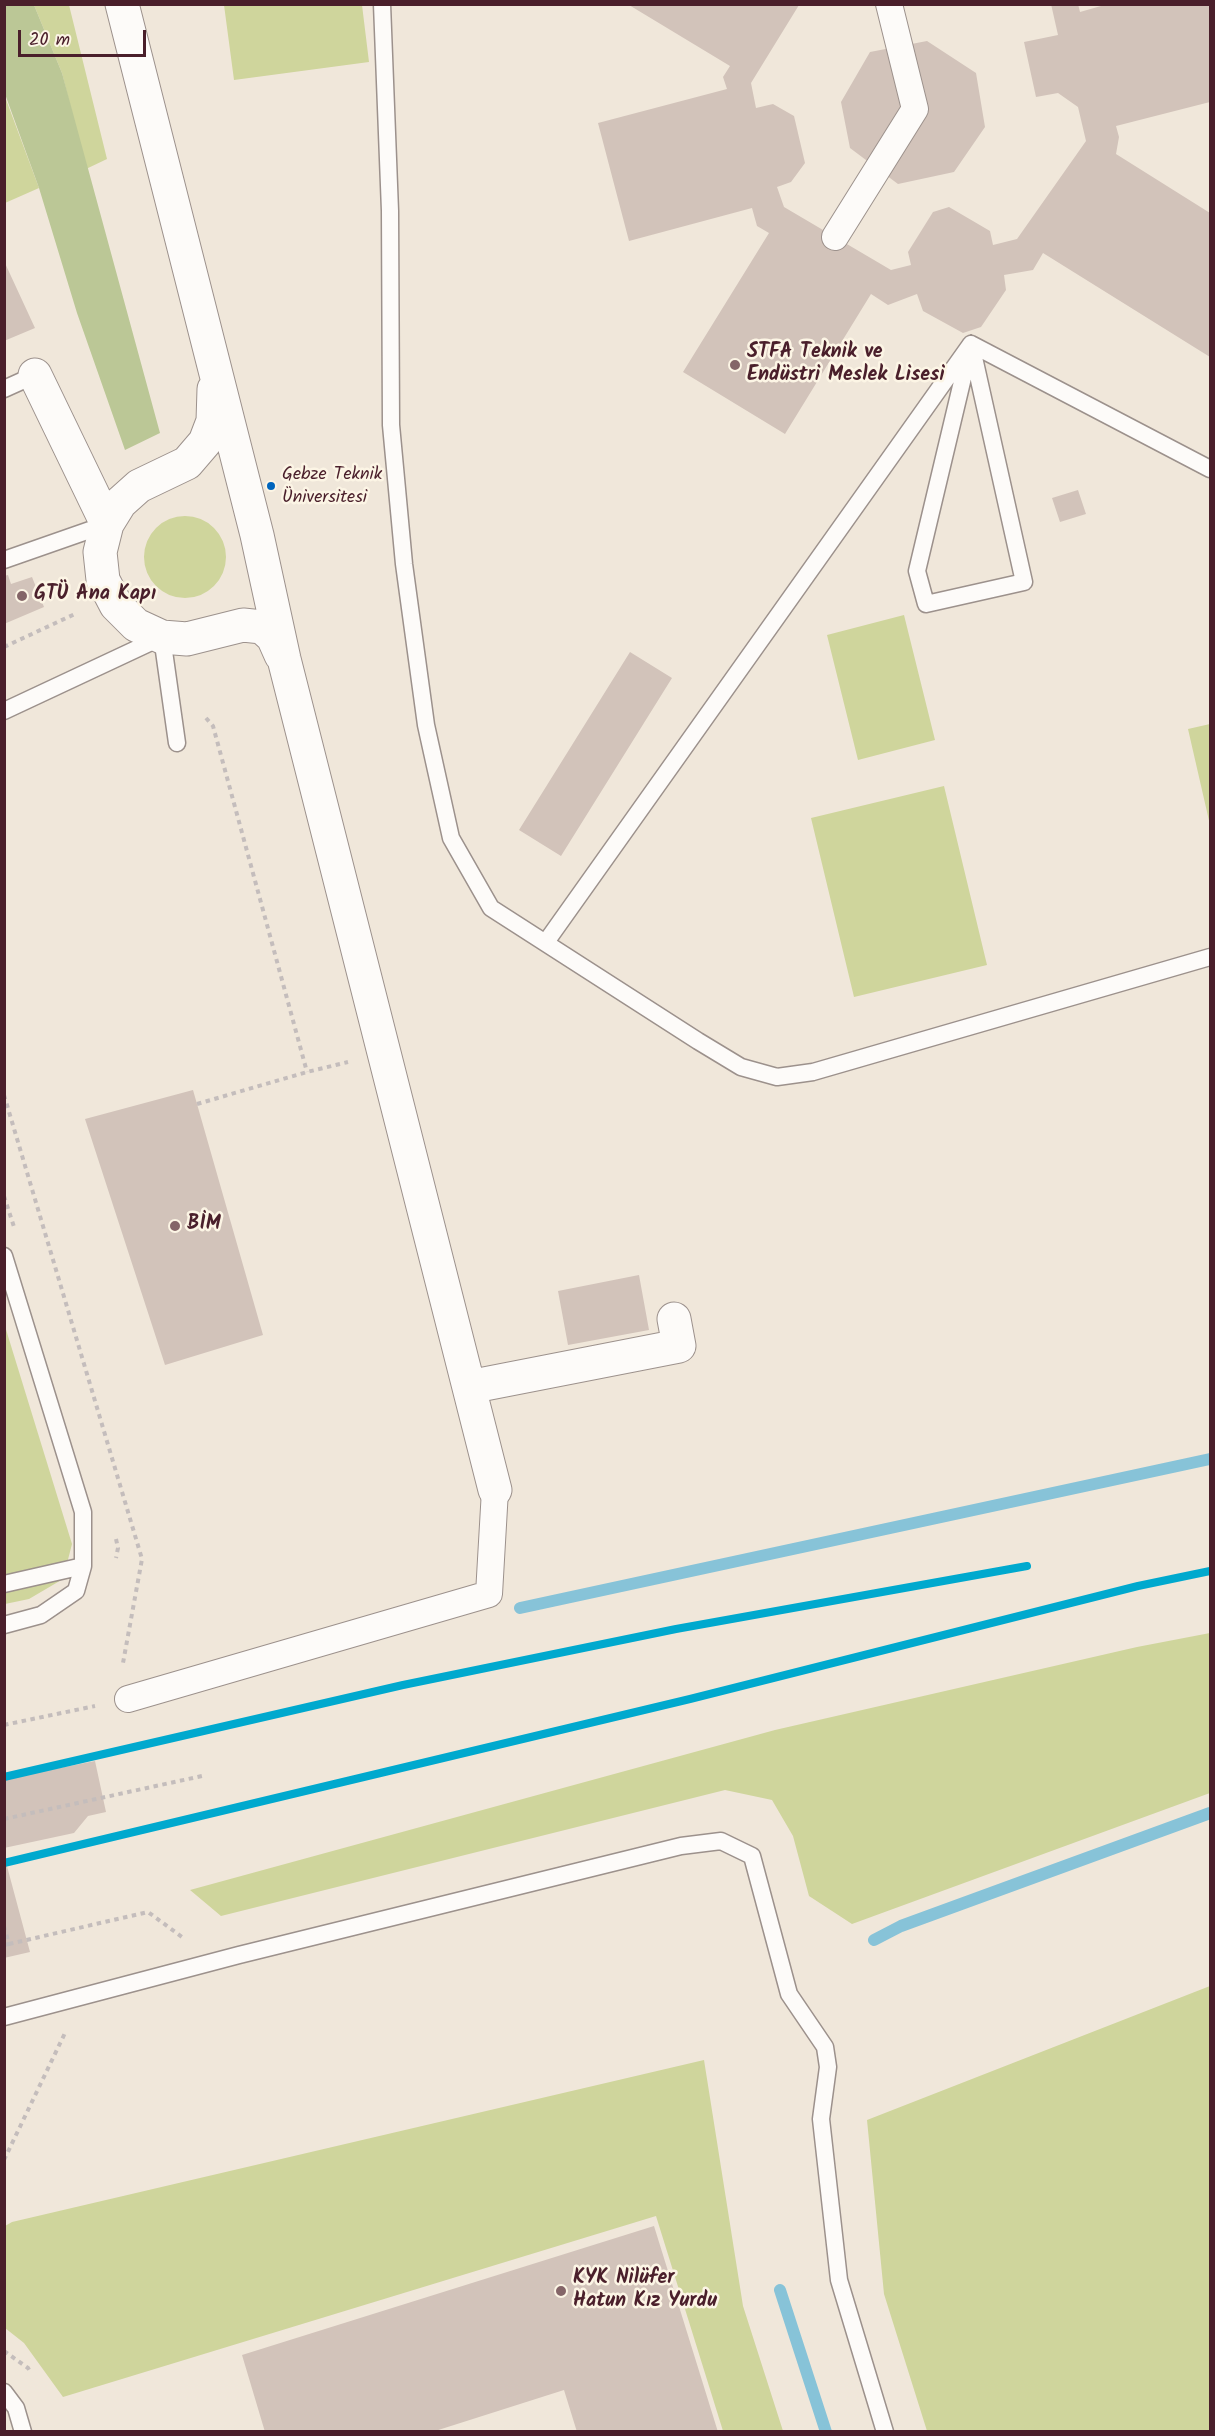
<!DOCTYPE html>
<meta charset="utf-8">
<style>
body{margin:0}
#map{position:relative;width:1215px;height:2436px;overflow:hidden;background:#f0e7da;font-family:Kalam,sans-serif}
canvas{display:block}
.frame{position:absolute;inset:0;border:6px solid #4a1f2b;pointer-events:none}
.scale{position:absolute;left:18px;top:30px;width:128px;height:27px;box-sizing:border-box;border:3px solid #4a1f2b;border-top:0;padding-left:8px;font-size:18px;line-height:21px;white-space:nowrap;color:#4a1f2b;-webkit-text-stroke:4px #fcf5e5;paint-order:stroke}
</style>
<div id="map">
<canvas width="1215" height="2436"></canvas>
<div class="frame"></div>
<div class="scale">20 m</div>
</div>
<script>
const g = document.querySelector('canvas').getContext('2d');
g.lineJoin = 'round';
function fill(path, color) { g.fillStyle = color; g.fill(path, 'evenodd'); }
const toPath = rows => new Path2D(rows.map(r => 'M' + r).join(''));
function strokePath(path, color, width, dash) { g.strokeStyle = color; g.lineWidth = width; g.lineCap = dash ? 'butt' : 'round'; g.setLineDash(dash || []); g.stroke(path); }
function drawText(font, color, halo, rows, align = 'center') {
  g.font = font + ' Kalam,sans-serif'; g.lineWidth = 5; g.setLineDash([]); g.textBaseline = 'middle'; g.strokeStyle = halo; g.fillStyle = color; for (const [text, x, y, turn = 0] of rows) {
    g.save(); g.translate(x, y); g.rotate((+turn || 0) * Math.PI / 180); g.textAlign = isNaN(turn) ? turn : align; if (halo) g.strokeText(text, 0, 0); g.fillText(text, 0, 0); g.restore();
  }
}
fill(toPath([
 [34,5,69,5,107,159,86,169,62,73],
 [224,5,362,5,369,62,234,80],
 [4,94,39,188,5,203,4,203],
 '144 557a41 41 0 1 1 82 0a41 41 0 1 1-82 0Z',
 [904,615,935,740,858,760,827,635],
 [1210,724,1210,825,1188,729],
 [944,786,987,965,854,997,811,818],
 [4,1323,72,1544,63,1579,29,1599,5,1604],
 [1210,1633,1210,1793,852,1924,809,1896,793,1836,772,1800,725,1790,221,1916,190,1890,775,1730,1137,1647],
 [1210,1986,1210,2431,927,2431,884,2294,867,2120],
 [704,2060,743,2306,783,2431,723,2431,656,2216,63,2397,24,2343,5,2328,5,2226,12,2222]
]), '#cfd59c');
fill(toPath([
 [5,4,34,5,62,73,160,433,125,450,77,313,39,188,5,94]
]), '#bbc796');
strokePath(toPath([
 [520,1608,1210,1459],
 [874,1940,901,1926,1210,1813],
 [780,2290,826,2432]
]), '#87c3d8', 12);
fill(toPath([
 [1051,4,1078,4,1080,12,1108,4,1210,4,1210,102,1116,126,1119,137,1116,154,1210,213,1210,357,1043,253,1033,270,1004,275,1006,290,981,327,963,333,923,311,917,294,888,305,871,294,785,434,683,372,769,233,757,226,752,208,629,241,598,123,727,89,723,77,730,66,629,5,799,5,751,83,756,108,773,104,794,116,805,163,791,182,777,187,784,207,891,270,911,265,908,252,933,212,949,207,990,231,993,245,1017,239,1086,141,1078,107,1058,93,1036,97,1024,42,1058,35],
 [927,41,976,73,985,127,954,172,898,184,850,148,841,102,870,52],
 [4,261,35,328,4,341],
 [1078,490,1086,514,1060,522,1052,498],
 [8,575,11,584,32,577,44,607,4,624,4,576],
 [630,652,672,678,561,856,519,830],
 [193,1090,263,1335,165,1365,85,1119],
 [639,1275,649,1330,568,1345,558,1291],
 [95,1761,106,1812,88,1816,74,1833,4,1848,4,1779],
 [4,1855,30,1952,4,1958],
 [654,2226,718,2432,577,2432,564,2390,432,2432,265,2432,242,2355]
]), '#d2c3ba');
const service = toPath([
 [382,4,390,211,391,425,404,564,426,725,451,838,491,908,698,1041,741,1067,777,1077,813,1072,1210,957],
 [971,344,1024,582,926,604,917,571,971,344],
 [971,344,1210,469],
 [4,389,35,375],
 [4,560,107,524],
 [4,711,162,637,177,743],
 [546,942,971,344],
 [4,1256,83,1512,83,1566,76,1591,41,1615,4,1625],
 [4,1584,83,1566],
 [4,2017,239,1955,681,1846,721,1841,752,1856,789,1994,825,2047,828,2067,821,2119,839,2280,885,2432],
 [4,2392,16,2408,23,2432]
]);
const pedestrian = toPath([
 [835,237,915,109,889,4],
 [128,1699,489,1594,495,1490]
]);
const minor = toPath([
 [122,4,257,535,284,659,495,1490],
 [35,375,107,524],
 [214,389,213,421,205,442,187,463,139,486,120,503,107,524,100,552,103,580,116,605,136,625,162,637,187,639,243,625,262,627,273,637,281,655],
 [469,1387,679,1346,674,1319]
]);
strokePath(service, '#9c918c', 19);
strokePath(pedestrian, '#9c918c', 28);
strokePath(minor, '#9c918c', 35);
strokePath(toPath([
 [4,647,77,613],
 [206,718,213,726,307,1072],
 [4,1095,142,1559,123,1663],
 [197,1104,307,1072,348,1062],
 [4,1196,14,1227],
 [116,1539,118,1548,116,1558],
 [4,1725,95,1706],
 [4,1819,202,1776],
 [4,1926,9,1944,4,1945],
 [9,1944,148,1912,182,1937],
 [4,2160,65,2033],
 [4,2351,28,2368,31,2373]
]), '#c4bdbc', 4, [4.5, 4.5]);
strokePath(service, '#fdfbf9', 16);
strokePath(pedestrian, '#fdfbf9', 26);
strokePath(minor, '#fdfbf9', 33);
strokePath(toPath([
 [4,1777,403,1685,676,1629,1027,1566],
 [4,1863,690,1699,1138,1586,1210,1571]
]), '#00a9ce', 8);
for (const [x, y, r, color] of [
 [735,365,6,"#846568"],
 [271,486,5,"#0065bd"],
 [22,596,6,"#846568"],
 [175,1226,6,"#846568"],
 [561,2291,6,"#846568"]
]) { const dot = new Path2D(); dot.arc(x, y, r, 0, 2 * Math.PI); g.fillStyle = color; g.fill(dot); strokePath(dot, '#fcf5e5', 2); }
drawText('18px', '#4a1f2b', '#fcf5e5', [
 ["Gebze Teknik",282,476],
 ["Üniversitesi",282,499]
], 'left');
drawText('bold 20px', '#4a1f2b', '#fcf5e5', [
 ["STFA Teknik ve",747,354],
 ["Endüstri Meslek Lisesi",747,377],
 ["GTÜ Ana Kapı",34,596],
 ["BİM",187,1226],
 ["KYK Nilüfer",573,2280],
 ["Hatun Kız Yurdu",573,2303]
], 'left');
</script>
